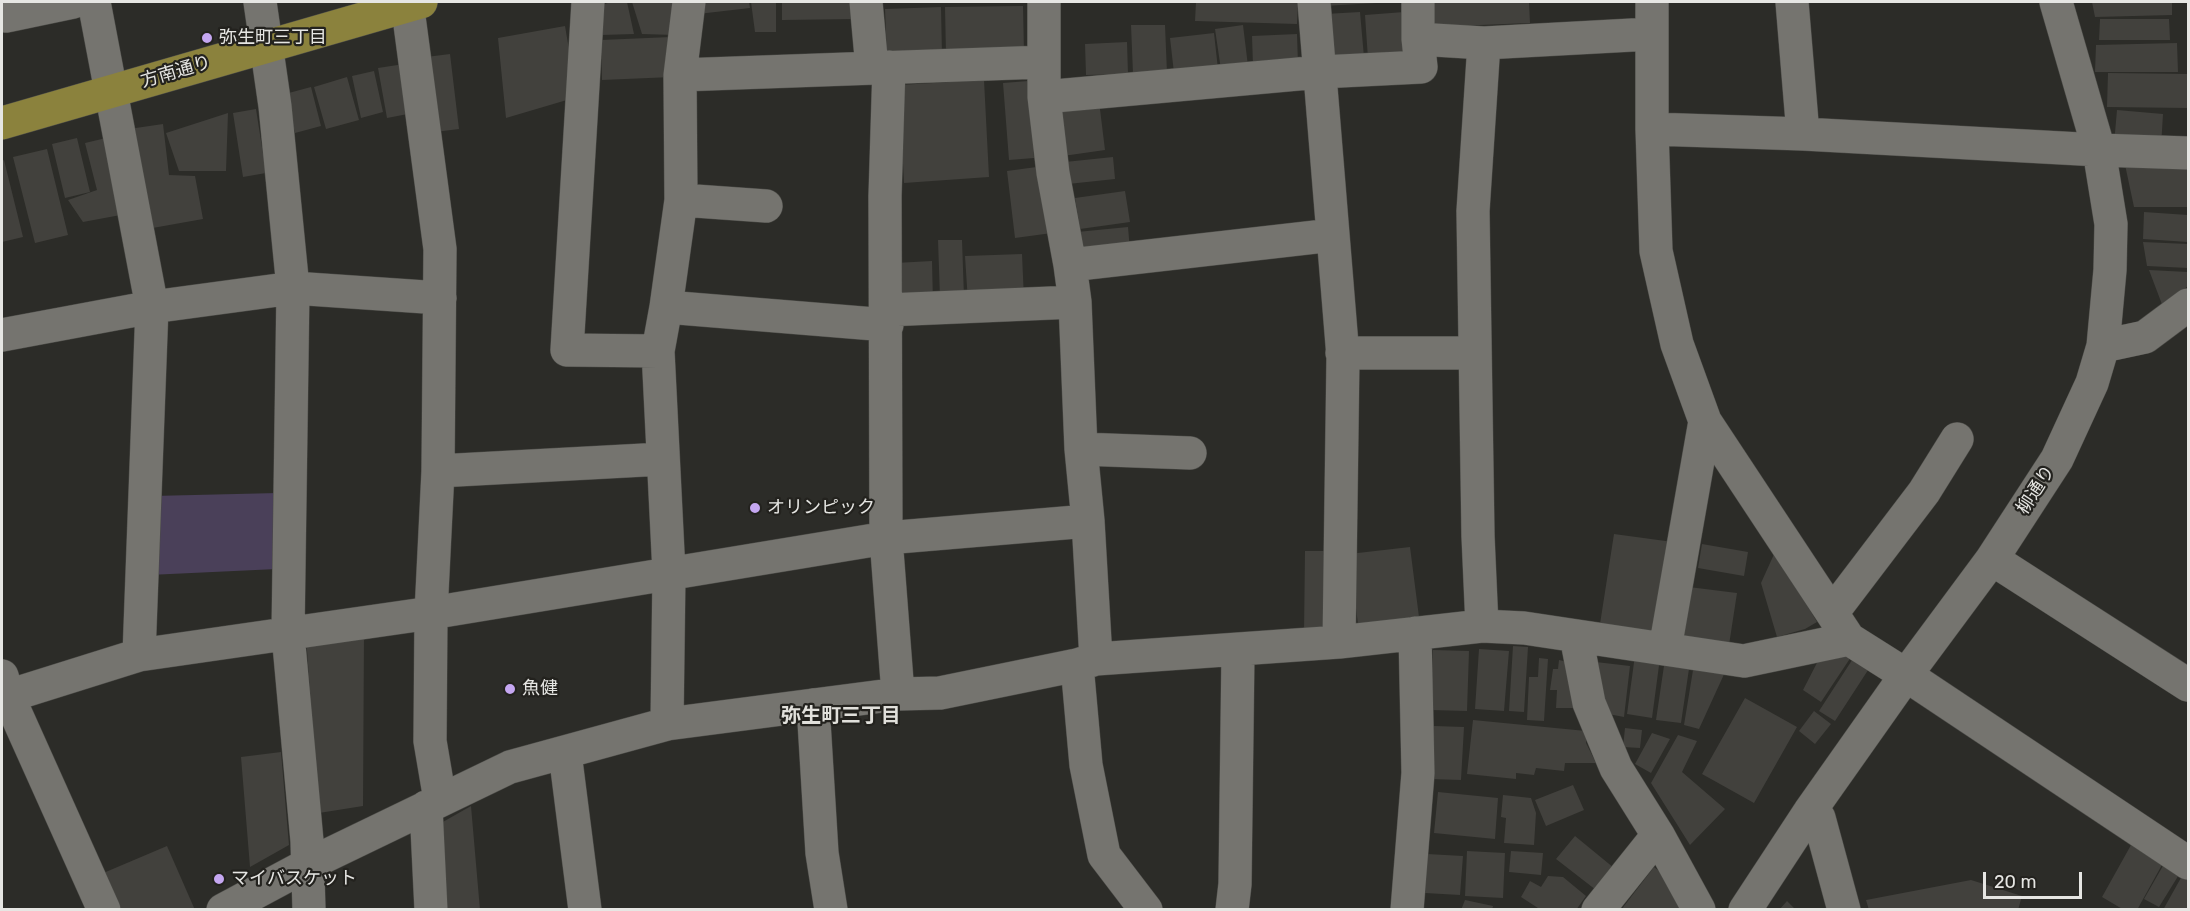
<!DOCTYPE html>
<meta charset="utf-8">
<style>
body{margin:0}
#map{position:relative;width:2190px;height:911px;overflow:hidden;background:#2c2c28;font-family:Rubik,sans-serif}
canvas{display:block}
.frame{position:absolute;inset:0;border:3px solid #e6e6e3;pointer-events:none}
.scale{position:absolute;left:1983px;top:872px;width:99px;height:27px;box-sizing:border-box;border:3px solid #e6e6e3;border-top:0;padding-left:8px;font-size:18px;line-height:21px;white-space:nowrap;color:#e6e6e3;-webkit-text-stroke:4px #23221e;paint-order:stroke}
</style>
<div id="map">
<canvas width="2190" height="911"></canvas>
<div class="frame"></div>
<div class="scale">20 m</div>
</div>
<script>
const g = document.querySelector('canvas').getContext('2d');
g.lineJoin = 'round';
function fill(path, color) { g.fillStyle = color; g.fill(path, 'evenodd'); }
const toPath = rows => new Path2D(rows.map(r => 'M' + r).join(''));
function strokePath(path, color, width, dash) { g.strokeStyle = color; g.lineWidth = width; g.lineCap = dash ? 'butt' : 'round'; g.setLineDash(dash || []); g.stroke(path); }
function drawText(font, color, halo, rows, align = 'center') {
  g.font = font + ' Rubik,"Noto Sans JP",sans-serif'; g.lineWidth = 4.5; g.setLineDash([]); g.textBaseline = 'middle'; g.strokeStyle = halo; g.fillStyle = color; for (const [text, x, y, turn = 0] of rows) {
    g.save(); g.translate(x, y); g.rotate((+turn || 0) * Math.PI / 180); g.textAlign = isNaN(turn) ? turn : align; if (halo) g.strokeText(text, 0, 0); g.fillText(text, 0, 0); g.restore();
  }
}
fill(toPath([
 [278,493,277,569,149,575,152,496]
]), '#4a4059');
fill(toPath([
 [611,2,627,2,634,34,602,35,598,6],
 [632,2,678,2,674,35,642,34],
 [700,2,749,2,750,8,698,14],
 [751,2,776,2,776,32,755,32],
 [782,2,855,2,855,19,782,20],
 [1196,2,1298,2,1297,24,1195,21],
 [1323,2,1377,2,1377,3,1323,6],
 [1430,2,1529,2,1530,23,1431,27],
 [2092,2,2172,2,2172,15,2095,17],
 [1023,6,1024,53,946,55,945,7],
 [941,7,942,55,887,57,885,9],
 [1360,12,1364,57,1328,59,1325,14],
 [1404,12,1407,55,1368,59,1365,15],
 [2100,19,2169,19,2170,40,2099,40],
 [1131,25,1165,25,1167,73,1133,74],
 [1243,25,1248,66,1221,70,1215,29],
 [565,26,577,97,506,118,498,38],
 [1214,33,1218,69,1174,73,1170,38],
 [1297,34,1298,64,1253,66,1252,36],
 [671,37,672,77,602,80,601,40],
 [1127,42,1128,74,1086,75,1085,44],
 [2177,43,2178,72,2095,72,2096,45],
 [450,54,459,129,435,132,426,57],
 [404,64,413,113,387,118,378,68],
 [374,71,383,112,361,118,352,76],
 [2108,73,2188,74,2188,108,2107,107],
 [347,77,359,120,326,129,314,87],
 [984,80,989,177,904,183,899,85],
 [1028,81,1034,158,1009,160,1003,83],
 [311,87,321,126,295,133,285,94],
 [1099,101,1105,150,1063,156,1056,106],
 [256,109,266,173,243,177,233,113],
 [2117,110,2163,114,2161,147,2114,144],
 [228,113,226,171,179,171,166,133],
 [163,124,169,175,195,176,203,219,147,229,129,129],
 [77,138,90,192,65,198,52,144],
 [106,138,126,214,83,222,68,200,97,190,85,143],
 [47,149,68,235,35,243,13,157],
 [1113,157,1115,179,1068,184,1065,162],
 [4,160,23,237,2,242,2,161],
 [2124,160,2188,161,2188,207,2134,207],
 [1044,166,1052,233,1015,238,1007,171],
 [1125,191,1130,222,1080,229,1075,198],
 [2144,212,2188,215,2188,242,2143,239],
 [1128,227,1130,250,1080,255,1077,232],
 [938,240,962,240,964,297,940,298],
 [2143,242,2188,244,2188,268,2147,266],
 [1022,254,1024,299,968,302,965,256],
 [932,261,933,303,896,304,895,263],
 [2149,270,2188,272,2188,286,2163,307],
 [1614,534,1673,542,1659,633,1600,624],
 [1702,544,1748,552,1744,576,1698,568],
 [1410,547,1419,617,1358,624,1349,554],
 [1305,551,1330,551,1330,634,1304,634],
 [1775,552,1817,622,1805,629,1777,637,1761,583],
 [1689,587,1737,593,1729,645,1681,638],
 [364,633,363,806,319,813,306,637],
 [1513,646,1528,647,1524,712,1509,711],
 [1479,649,1509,651,1504,711,1475,709],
 [1433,650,1469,651,1467,711,1431,710],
 [1856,654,1872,664,1835,721,1819,711],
 [1635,655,1660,658,1652,718,1627,714],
 [1820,657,1851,657,1821,702,1803,690],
 [1539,658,1548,659,1544,721,1527,720,1529,677,1538,677],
 [1665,659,1690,662,1681,723,1656,720],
 [1559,660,1572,663,1582,708,1556,708,1557,690,1550,690,1553,669,1558,669],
 [1596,662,1630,666,1624,717,1603,713],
 [1694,664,1726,670,1699,729,1684,725],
 [1745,698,1797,727,1754,803,1702,774],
 [1814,711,1831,724,1815,744,1799,731],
 [1473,720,1586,731,1586,743,1596,763,1565,763,1564,771,1536,768,1534,775,1516,773,1516,779,1467,774],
 [1434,726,1464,727,1461,780,1430,779],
 [1625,728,1642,730,1640,748,1623,747],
 [1652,733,1670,739,1651,773,1635,764],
 [1678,735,1697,741,1682,772,1725,809,1690,845,1651,783],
 [281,752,289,845,250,867,241,757],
 [1573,785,1584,810,1546,826,1535,800],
 [1438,792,1498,798,1495,839,1434,833],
 [1503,795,1531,798,1536,813,1534,845,1504,843,1506,818,1501,817],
 [471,806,480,910,439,910,434,827],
 [1575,836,1614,868,1596,890,1556,859],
 [2131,845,2163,863,2137,910,2124,910,2102,897],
 [167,846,195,910,117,910,101,874],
 [1467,851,1505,853,1503,898,1465,896],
 [1511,851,1543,853,1541,875,1509,872],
 [1427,854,1463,856,1460,895,1425,893],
 [2164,864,2180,873,2159,907,2144,899],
 [1654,867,1675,883,1685,910,1621,910],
 [1548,876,1563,877,1586,896,1576,910,1541,910,1521,897,1530,881,1541,887],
 [2182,876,2188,880,2188,910,2163,910],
 [1971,880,2022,896,2018,910,1869,910,1866,900],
 [1465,900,1493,906,1492,910,1461,910],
 [1787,901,1796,910,1779,910]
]), '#42413d');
const minor = toPath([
 [94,2,152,307,139,655],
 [260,2,275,106,293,288,288,634,307,841,309,910],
 [407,2,440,249,438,471,663,459],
 [588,2,567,350,658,351],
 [866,2,872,68],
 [1044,2,1044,97,1053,173,1070,265,1075,302,1081,449,1088,521,1096,659],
 [1314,2,1343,357,1339,642],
 [1418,2,1418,39],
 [1652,2,1652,129,1656,251,1677,344,1705,421,1849,639,1906,675,2188,863],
 [1792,2,1803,134],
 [6,16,73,2],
 [889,67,885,196,886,538,898,694],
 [680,75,1043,62],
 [1044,97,1320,72,1421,67,1418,39,1484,43,1651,34],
 [1652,129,1803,134,2099,150,2188,153],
 [681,200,766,206],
 [1070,265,1333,235],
 [666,307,887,325],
 [886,310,1075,302],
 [2,335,152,307,293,288,440,298],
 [2103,346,2145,337,2188,305],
 [1342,353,1475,353],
 [1081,449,1190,453],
 [438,471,431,613,430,741,440,800],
 [1992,559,2188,685],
 [1832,613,1924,492,1957,439],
 [1482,626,1478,536,1473,211,1484,43],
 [1576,636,1589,703,1616,768,1658,835,1699,910],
 [1665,649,1705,421],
 [1077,665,1086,765,1104,855,1146,910],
 [2,676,8,696,104,910],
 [2,698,139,655,431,613,886,538,1088,521],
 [813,705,822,853,831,910],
 [667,724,669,573,658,351,666,307,681,200,680,75,689,2],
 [565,753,585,910],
 [426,807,431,910],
 [1810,811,1819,818,1844,910],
 [223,910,307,865,510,767,667,724,898,694,940,693,1077,665,1096,659,1339,642,1482,626,1524,628,1744,661,1849,639],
 [1232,910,1235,884,1238,651],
 [1407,910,1418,773,1415,633],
 [1598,910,1658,835],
 [1745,910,1810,811,1906,675,1992,559,2057,459,2092,383,2103,346,2110,270,2111,224,2099,150,2056,2]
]);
const major = toPath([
 [2,123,421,2]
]);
strokePath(minor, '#4b4b47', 34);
strokePath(major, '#4b4b47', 34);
strokePath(minor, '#75746f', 33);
strokePath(major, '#8b823d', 33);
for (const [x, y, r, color] of [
 [207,38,6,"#c5a7f1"],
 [755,508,6,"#c5a7f1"],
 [510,689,6,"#c5a7f1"],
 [219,879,6,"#c5a7f1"]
]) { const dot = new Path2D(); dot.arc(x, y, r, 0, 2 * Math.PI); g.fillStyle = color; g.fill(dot); strokePath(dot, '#23221e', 2); }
drawText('18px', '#e6e6e3', '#23221e', [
 ["弥生町三丁目",219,38],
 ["オリンピック",767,508],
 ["魚健",522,689],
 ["マイバスケット",231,879]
], 'left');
drawText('18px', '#e6e6e3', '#23221e', [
 ["方南通り",176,72,-16],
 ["柳通り",2036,490,-57]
]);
drawText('bold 20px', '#e1e0db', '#23221e', [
 ["弥生町三丁目",841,716]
]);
</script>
